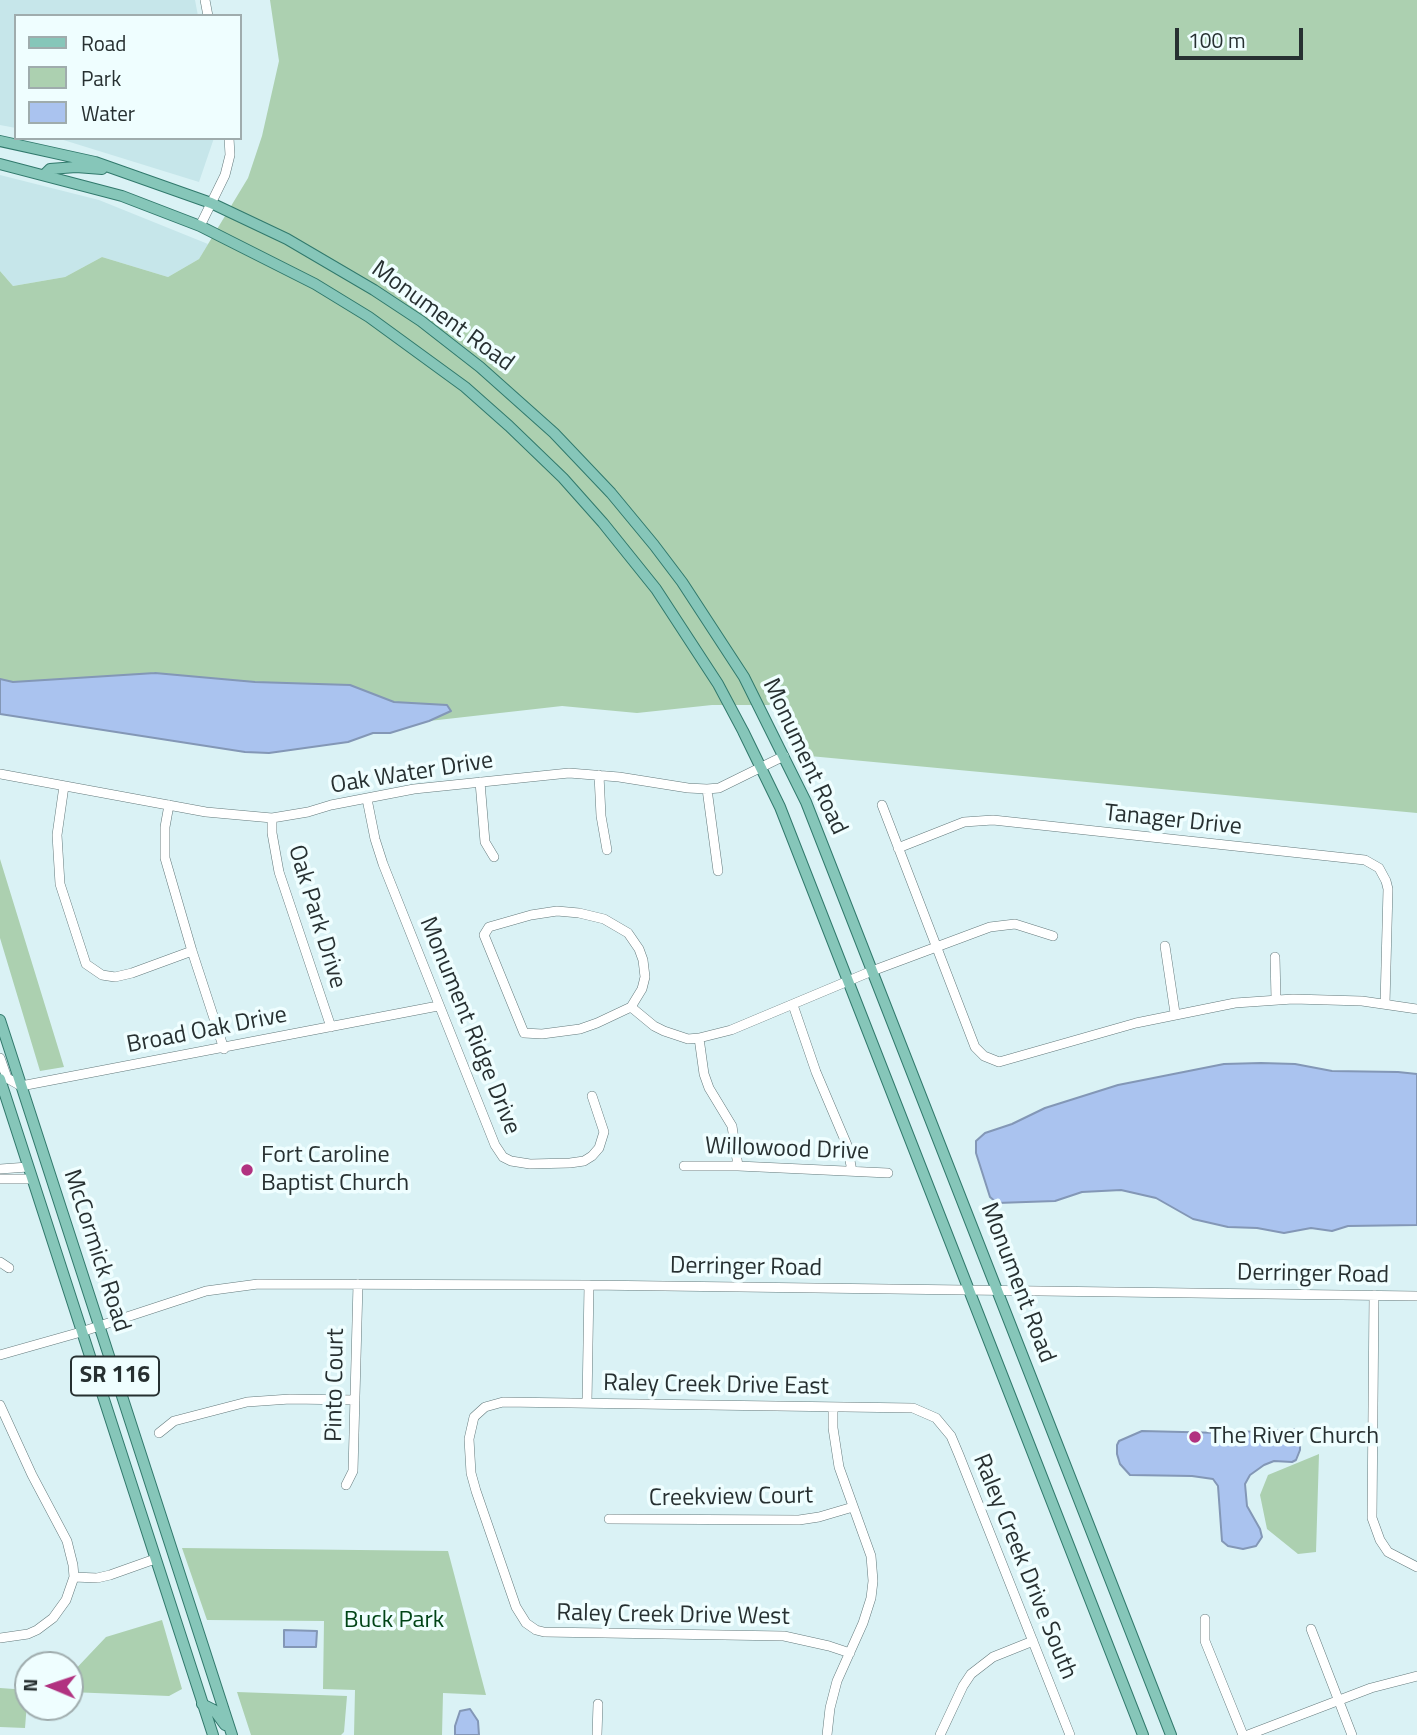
<!DOCTYPE html>
<style>
body{margin:0}
#map{position:relative;width:1417px;height:1735px;overflow:hidden;background:#daf2f5;font-family:"Titillium Web",sans-serif}
canvas{display:block}
.legend{position:absolute;left:14px;top:14px;width:228px;height:126px;box-sizing:border-box;background:#effeff;border:2px solid #9facad;margin:0;padding:9px 12px;list-style:none;font-size:21px;color:#273031}
.legend li{display:flex;align-items:center;gap:14px;height:35px}
.legend b{width:35px;border:2px solid #9facad}
.north{position:absolute;left:14px;top:1651px;width:70px;height:70px;box-sizing:border-box;background:#effeff;border:2px solid #9facad;border-radius:50%;rotate:272deg;font-size:19px;font-weight:700;line-height:28px;text-align:center;color:#273031}
.north::after{content:'';display:block;margin:auto;width:24px;height:32px;background:#b13280;clip-path:polygon(50% 0,100% 100%,50% 72%,0 100%)}
.scale{position:absolute;left:1175px;top:28px;width:128px;height:32px;box-sizing:border-box;border:4px solid #273031;border-top:0;padding-left:9px;font-size:21px;line-height:24px;white-space:nowrap;color:#273031;-webkit-text-stroke:5px #effeff;paint-order:stroke}
</style>
<div id="map">
<canvas width="1417" height="1735"></canvas>
<ul class="legend">
<li><b style="height:9px;background:#86c6b9"></b>Road</li>
<li><b style="height:19px;background:#acd0b0"></b>Park</li>
<li><b style="height:19px;background:#aac3ef"></b>Water</li>
</ul>
<div class="north">N</div>
<div class="scale">100 m</div>
</div>
<script>
const g = document.querySelector('canvas').getContext('2d');
g.lineJoin = 'round';
function fill(path, color) { g.fillStyle = color; g.fill(path, 'evenodd'); }
const toPath = rows => new Path2D(rows.map(r => 'M' + r).join(''));
function strokePath(path, color, width, dash) { g.strokeStyle = color; g.lineWidth = width; g.lineCap = dash ? 'butt' : 'round'; g.setLineDash(dash || []); g.stroke(path); }
function drawText(font, color, halo, rows, align = 'center') {
  g.font = font + ' "Titillium Web",sans-serif'; g.lineWidth = 7; g.setLineDash([]); g.textBaseline = 'middle'; g.strokeStyle = halo; g.fillStyle = color; for (const [text, x, y, turn = 0] of rows) {
    g.save(); g.translate(x, y); g.rotate((+turn || 0) * Math.PI / 180); g.textAlign = isNaN(turn) ? turn : align; if (halo) g.strokeText(text, 0, 0); g.fillText(text, 0, 0); g.restore();
  }
}
fill(toPath([
 [0,0,195,0,198,16,16,16,16,128,0,125],
 [57,138,214,138,199,182],
 [0,175,99,200,208,244,199,259,168,277,102,257,65,277,13,286,0,271]
]), '#c6e6ea');
fill(toPath([
 [270,0,1417,0,1417,813,799,755,775,705,712,705,637,713,562,706,429,721,450,711,447,705,394,702,350,685,255,682,13,682,0,679,0,271,13,286,65,277,102,257,168,277,199,259,248,178,262,136,279,61],
 [0,859,64,1067,40,1071,0,938],
 [1319,1454,1316,1552,1298,1554,1267,1529,1260,1495,1268,1475],
 [182,1548,448,1551,486,1695,443,1693,442,1735,354,1735,355,1690,323,1689,324,1621,207,1620],
 [162,1620,182,1689,169,1696,70,1692,70,1675,106,1637],
 [0,1688,28,1690,25,1728,0,1727],
 [237,1692,347,1696,344,1732,341,1735,251,1735]
]), '#acd0b0');
const water = toPath([
 [155,673,255,682,350,685,394,702,447,705,451,711,429,721,390,733,373,733,348,742,269,753,245,752,0,714,0,679,13,682,155,673],
 [1261,1063,1295,1064,1332,1071,1398,1072,1417,1074,1417,1225,1348,1226,1332,1231,1311,1228,1284,1233,1257,1228,1228,1227,1193,1219,1156,1198,1121,1190,1082,1192,1055,1201,997,1203,990,1197,976,1153,976,1141,985,1133,1012,1124,1045,1108,1118,1085,1224,1064,1261,1063],
 [1296,1429,1300,1431,1300,1450,1296,1460,1292,1462,1274,1461,1264,1465,1250,1475,1245,1484,1247,1506,1260,1529,1262,1537,1256,1546,1243,1549,1228,1546,1222,1541,1218,1486,1213,1479,1192,1476,1130,1475,1120,1464,1117,1454,1117,1445,1119,1441,1142,1431,1223,1433,1296,1429],
 [284,1630,317,1631,316,1647,284,1647,284,1630],
 [470,1709,478,1721,479,1735,455,1735,455,1726,460,1711,470,1709]
]);
fill(water, '#aac3ef');
strokePath(water, '#8397b6', 2);
const minor = toPath([
 [205,0,208,16],
 [200,226,225,175,230,155,229,138],
 [0,774,206,812,272,818,308,812,331,805,414,789,569,773,619,777,688,788,707,789,719,788,784,756],
 [599,775,601,816,607,850],
 [480,782,485,842,494,857],
 [64,786,57,835,60,884,86,964,102,975,115,977,132,973,192,951],
 [707,789,718,871],
 [367,799,375,839,383,864,495,1145,503,1157,511,1161,530,1164,570,1163,584,1161,592,1156,599,1148,604,1132,592,1096],
 [169,805,165,827,165,858,192,951,224,1049],
 [882,805,975,1047,984,1056,999,1062,1136,1023,1235,1003,1293,999,1362,1001,1417,1009],
 [272,818,272,833,279,872,331,1027],
 [898,848,964,822,993,820,1365,860,1379,868,1386,881,1388,889,1385,1004],
 [557,911,579,913,604,919,628,933,639,949,643,960,645,977,642,989,631,1007,597,1023,580,1029,542,1034,524,1033,484,935,489,927,531,915,557,911],
 [1165,946,1175,1013],
 [1275,957,1276,999],
 [793,1005,816,1072,847,1145,852,1171],
 [631,1007,654,1026,664,1031,688,1039,699,1038,731,1030,872,971,990,927,1015,924,1053,936],
 [699,1038,704,1074,709,1088,732,1126,738,1166],
 [0,1058,7,1078,21,1086,438,1006],
 [684,1166,738,1166,888,1173],
 [0,1169,28,1167],
 [0,1179,32,1179],
 [0,1262,9,1268],
 [1374,1295,1372,1518,1380,1540,1388,1552,1417,1567],
 [0,1355,81,1332,206,1291,258,1284,589,1285,1417,1296],
 [587,1403,589,1285],
 [0,1405,32,1475,67,1541,73,1565,74,1577,66,1600,53,1618,37,1630,28,1634,0,1638],
 [159,1433,174,1421,247,1402,290,1399,355,1400],
 [346,1485,353,1471,358,1284],
 [609,1519,799,1520,819,1517,853,1507],
 [74,1577,97,1578,110,1575,155,1559],
 [1205,1619,1205,1641,1243,1735],
 [1311,1629,1352,1735],
 [850,1653,829,1646,784,1636,544,1632,536,1630,526,1623,516,1607,476,1491,471,1473,469,1439,474,1417,485,1407,503,1402,913,1408,936,1418,951,1436,959,1455,1070,1735],
 [597,1735,598,1704],
 [827,1735,830,1708,837,1681,863,1623,871,1598,873,1581,871,1556,839,1467,833,1428,833,1407],
 [940,1735,963,1686,971,1674,993,1657,1033,1641],
 [1248,1735,1371,1688,1417,1676]
]);
const major = toPath([
 [0,141,95,162,211,203,287,239,374,290,421,321,480,367,554,433,611,493,654,545,682,582,744,677,806,802,1171,1735],
 [0,164,122,196,200,226,315,284,369,317,465,387,509,426,563,478,603,523,656,589,718,684,743,731,780,807,1143,1735],
 [44,175,50,169,76,167,102,169],
 [0,1020,232,1735],
 [0,1079,213,1735],
 [202,1704,214,1710,225,1725]
]);
strokePath(minor, '#647a7c', 10);
strokePath(major, '#31796c', 12);
strokePath(minor, '#fff', 9);
strokePath(major, '#86c6b9', 10);
for (const [x, y, r, color] of [
 [247,1170,7,"#b13280"],
 [1195,1437,7,"#b13280"]
]) { const dot = new Path2D(); dot.arc(x, y, r, 0, 2 * Math.PI); g.fillStyle = color; g.fill(dot); strokePath(dot, '#effeff', 2.5); }
for (const [x, y, w] of [
 [115,1376,88]
]) { const box = new Path2D(); box.roundRect(x - w / 2, y - 19.5, w, 39, 5); g.fillStyle = '#effeff'; g.fill(box); strokePath(box, '#273031', 2); }
drawText('bold 23px', '#273031', null, [
 ["SR 116",115,1376]
]);
drawText('24px', '#273031', '#effeff', [
 ["Monument Road",442,317,36],
 ["Monument Road",804,757,65],
 ["Oak Water Drive",412,774,-9],
 ["Tanager Drive",1173,821,6],
 ["Oak Park Drive",316,917,73],
 ["Monument Ridge Drive",469,1026,68],
 ["Broad Oak Drive",207,1031,-11],
 ["Willowood Drive",787,1150,2],
 ["McCormick Road",96,1251,72],
 ["Derringer Road",746,1268,1],
 ["Derringer Road",1313,1275,1],
 ["Monument Road",1017,1283,69],
 ["Pinto Court",336,1385,-89],
 ["Raley Creek Drive East",716,1386,1],
 ["Creekview Court",731,1498,-1],
 ["Raley Creek Drive South",1024,1567,68],
 ["Raley Creek Drive West",673,1616,1]
]);
drawText('24px', '#273031', '#effeff', [
 ["Fort Caroline",261,1156],
 ["Baptist Church",261,1184],
 ["The River Church",1209,1437]
], 'left');
drawText('24px', '#004417', '#effeff', [
 ["Buck Park",394,1621]
]);
</script>
